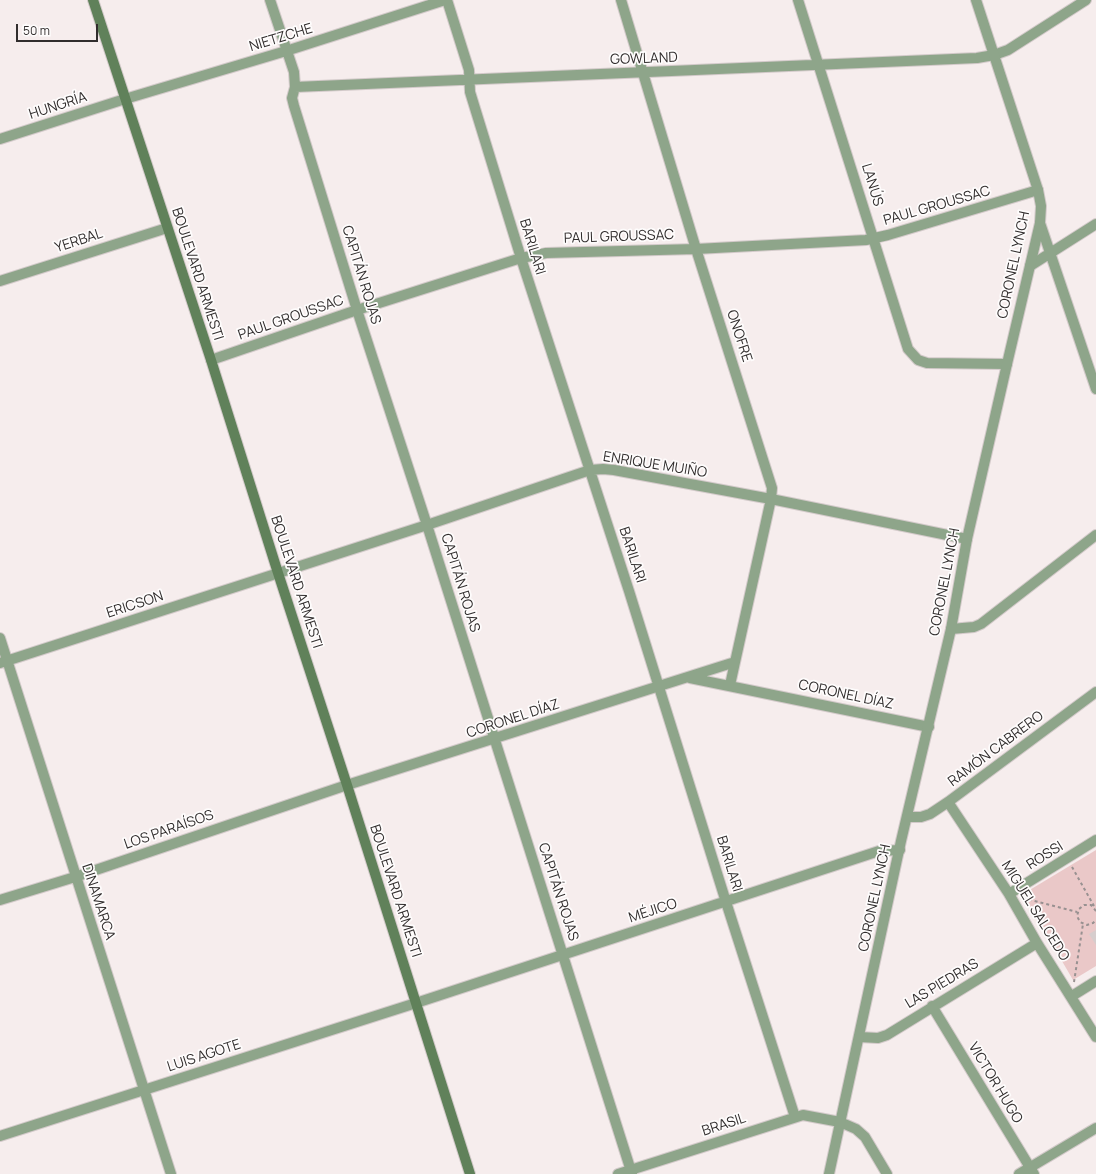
<!DOCTYPE html>
<meta charset="utf-8">
<style>
body{margin:0}
#map{position:relative;width:1096px;height:1174px;overflow:hidden;background:#f6eded;font-family:Manrope,sans-serif}
canvas{display:block}
.scale{position:absolute;left:16px;top:24px;width:82px;height:18px;box-sizing:border-box;border:2px solid #312d2d;border-top:0;padding-left:5px;font-size:12px;line-height:14px;white-space:nowrap;color:#312d2d;-webkit-text-stroke:3px #fefcfc;paint-order:stroke}
</style>
<div id="map">
<canvas width="1096" height="1174"></canvas>
<div class="scale">50 m</div>
</div>
<script>
const g = document.querySelector('canvas').getContext('2d');
g.lineJoin = 'round';
function fill(path, color) { g.fillStyle = color; g.fill(path, 'evenodd'); }
const toPath = rows => new Path2D(rows.map(r => 'M' + r).join(''));
function strokePath(path, color, width, dash) { g.strokeStyle = color; g.lineWidth = width; g.lineCap = dash ? 'butt' : 'round'; g.setLineDash(dash || []); g.stroke(path); }
function drawText(font, color, halo, rows, align = 'center') {
  g.font = font + ' Manrope,sans-serif'; g.lineWidth = 3.5; g.setLineDash([]); g.textBaseline = 'middle'; g.strokeStyle = halo; g.fillStyle = color; for (const [text, x, y, turn = 0] of rows) {
    g.save(); g.translate(x, y); g.rotate((+turn || 0) * Math.PI / 180); g.textAlign = isNaN(turn) ? turn : align; if (halo) g.strokeText(text, 0, 0); g.fillText(text, 0, 0); g.restore();
  }
}
fill(toPath([
 [1096,850,1096,966,1073,980,1023,894]
]), '#eac8c8');
fill(toPath([
 [1096,930,1096,945,1089,934]
]), '#d6cdcd');
const minor = toPath([
 [270,0,294,72,295,87,292,98,294,106,357,310,427,525,632,1174],
 [447,0,469,70,470,92,521,258,629,591,726,902,795,1117],
 [621,0,696,249,772,488,771,499,730,685],
 [798,0,908,349,918,360,927,363,1007,364],
 [295,87,977,58,994,55,1008,50,1086,0],
 [0,139,125,99,286,51,445,0],
 [1040,223,1096,389],
 [1030,266,1096,224],
 [0,281,167,228],
 [211,360,357,310,521,258,537,255,546,253,696,249,866,240,888,235,1038,190],
 [951,629,974,627,981,624,1096,535],
 [0,638,171,1174],
 [0,663,427,525,590,470,603,469,614,470,771,499,967,539],
 [690,678,929,727],
 [948,802,1009,894,1037,943,1096,1037],
 [908,817,921,817,930,814,948,802,1096,692],
 [1009,894,1096,840],
 [0,900,75,877,347,785,735,662],
 [1072,996,1096,981],
 [932,1006,1034,1174],
 [859,1037,878,1038,887,1035,1037,943],
 [0,1136,416,1003,879,851,900,850],
 [618,1174,803,1115,840,1122,856,1129,865,1137,887,1174],
 [1019,1174,1096,1128]
]);
const tertiary = toPath([
 [829,1174,901,841,951,629,967,539,1007,364,1040,223,1041,206,1038,190,976,0]
]);
const secondary = toPath([
 [93,0,211,360,278,573,347,785,470,1174]
]);
strokePath(minor, '#d3caca', 12);
strokePath(tertiary, '#d3caca', 12);
strokePath(secondary, '#d3caca', 12);
strokePath(toPath([
 [1072,867,1094,906],
 [1023,898,1077,912],
 [1096,911,1091,905,1084,905,1079,909,1077,916,1080,922,1087,925,1093,923,1096,920],
 [1074,982,1083,924]
]), '#989191', 2, [3, 3]);
strokePath(minor, '#8ea58a', 10);
strokePath(tertiary, '#8ea58a', 10);
strokePath(secondary, '#60815a', 10);
drawText('14px', '#312d2d', '#fefcfc', [
 ["NIETZCHE",281,38,-17],
 ["GOWLAND",644,59,-2],
 ["HUNGRÍA",58,106,-18],
 ["LANÚS",872,185,73],
 ["PAUL GROUSSAC",937,206,-16],
 ["PAUL GROUSSAC",619,237,-2],
 ["YERBAL",79,241,-18],
 ["BARILARI",532,247,73],
 ["CORONEL LYNCH",1014,265,-78],
 ["BOULEVARD ARMESTI",197,274,72],
 ["CAPITÁN ROJAS",361,275,73],
 ["PAUL GROUSSAC",291,318,-19],
 ["ONOFRE",739,336,72],
 ["ENRIQUE MUIÑO",655,465,9],
 ["BARILARI",632,555,72],
 ["BOULEVARD ARMESTI",296,582,72],
 ["CORONEL LYNCH",945,582,-79],
 ["CAPITÁN ROJAS",460,583,73],
 ["ERICSON",135,605,-18],
 ["CORONEL DÍAZ",846,695,12],
 ["CORONEL DÍAZ",513,719,-18],
 ["RAMÓN CABRERO",996,749,-37],
 ["LOS PARAÍSOS",169,830,-19],
 ["ROSSI",1045,856,-32],
 ["BARILARI",729,864,73],
 ["BOULEVARD ARMESTI",395,891,72],
 ["CAPITÁN ROJAS",558,892,72],
 ["CORONEL LYNCH",875,898,-78],
 ["DINAMARCA",98,902,72],
 ["MÉJICO",653,911,-18],
 ["MIGUEL SALCEDO",1035,911,58],
 ["LAS PIEDRAS",942,984,-31],
 ["LUIS AGOTE",204,1056,-18],
 ["VICTOR HUGO",995,1083,59],
 ["BRASIL",724,1125,-18]
]);
</script>
